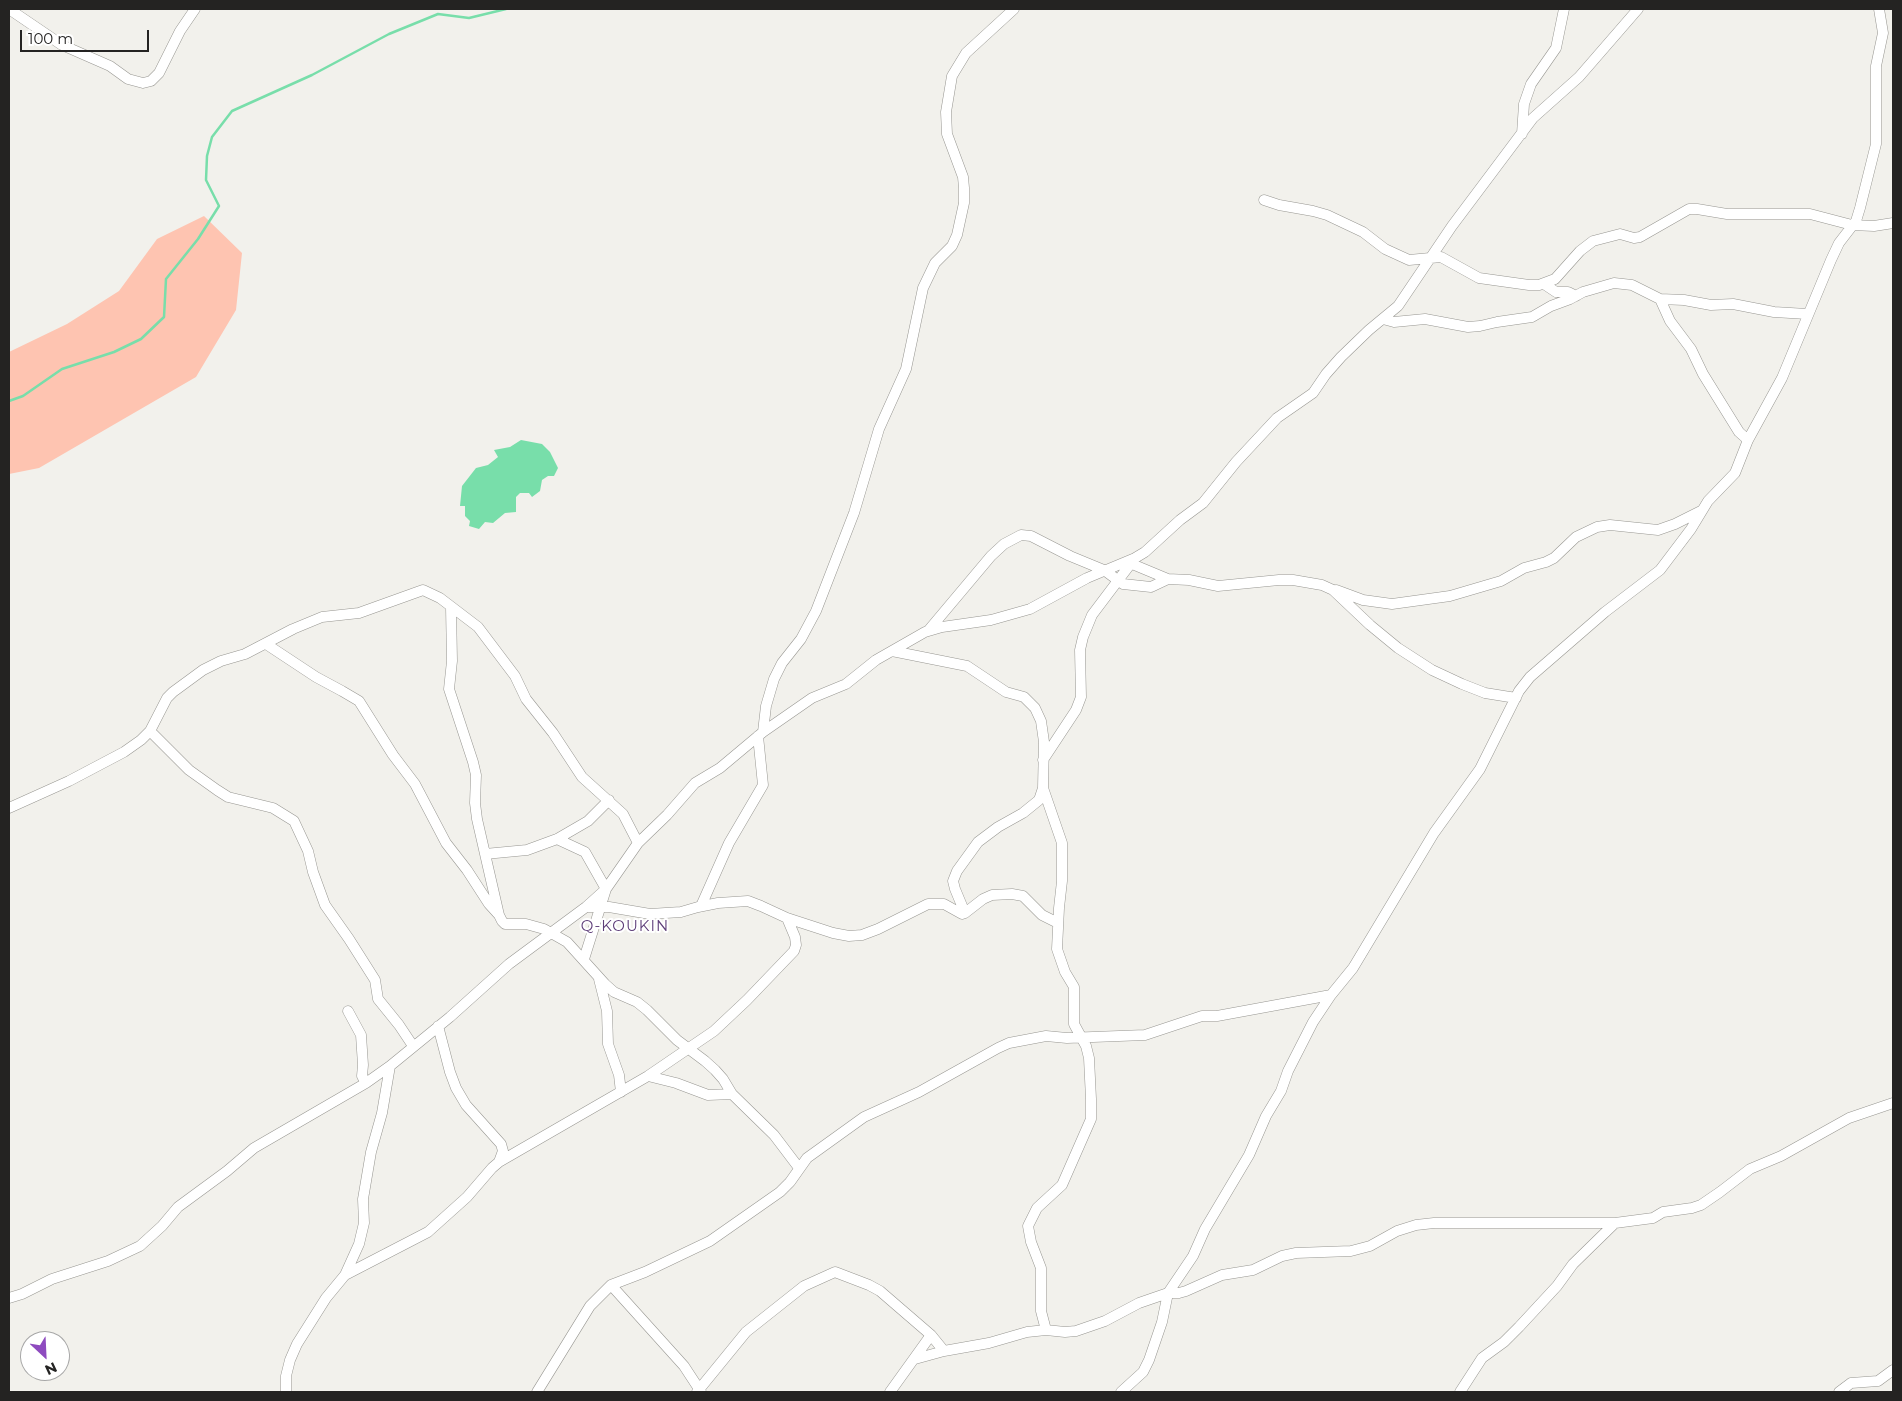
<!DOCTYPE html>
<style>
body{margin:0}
#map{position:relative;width:1902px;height:1401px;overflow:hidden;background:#f2f1ec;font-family:Montserrat,sans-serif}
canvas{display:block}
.frame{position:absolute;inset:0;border:10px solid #242322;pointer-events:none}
.north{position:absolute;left:20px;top:1331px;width:50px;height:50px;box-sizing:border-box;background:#fff;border:1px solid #a7a7a7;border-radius:50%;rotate:155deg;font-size:14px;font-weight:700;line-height:20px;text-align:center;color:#242322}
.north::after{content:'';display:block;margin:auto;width:18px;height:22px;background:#8e4bbf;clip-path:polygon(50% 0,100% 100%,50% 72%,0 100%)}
.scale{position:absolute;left:20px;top:30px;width:129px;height:22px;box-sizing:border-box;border:2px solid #242322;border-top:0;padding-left:6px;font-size:15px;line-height:18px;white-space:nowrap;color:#242322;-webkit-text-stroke:4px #fff;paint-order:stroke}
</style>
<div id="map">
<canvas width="1902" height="1401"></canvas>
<div class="frame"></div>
<div class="north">N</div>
<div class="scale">100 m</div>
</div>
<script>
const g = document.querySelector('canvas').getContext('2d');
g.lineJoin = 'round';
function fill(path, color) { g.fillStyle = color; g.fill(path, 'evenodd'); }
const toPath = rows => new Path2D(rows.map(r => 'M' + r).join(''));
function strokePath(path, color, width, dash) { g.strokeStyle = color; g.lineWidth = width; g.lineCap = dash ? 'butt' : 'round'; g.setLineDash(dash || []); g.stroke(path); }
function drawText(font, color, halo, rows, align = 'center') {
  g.font = font + ' Montserrat,sans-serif'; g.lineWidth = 4; g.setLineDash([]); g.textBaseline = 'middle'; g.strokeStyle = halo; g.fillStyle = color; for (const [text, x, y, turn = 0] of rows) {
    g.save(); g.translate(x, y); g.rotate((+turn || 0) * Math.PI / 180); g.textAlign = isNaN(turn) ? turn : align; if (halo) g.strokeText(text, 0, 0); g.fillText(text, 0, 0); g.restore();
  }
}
fill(toPath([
 [204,216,242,253,236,310,196,377,39,468,9,474,9,352,67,324,119,291,157,239]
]), '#fec4b1');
fill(toPath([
 [521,440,542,444,550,452,558,468,554,476,548,476,542,480,540,491,532,497,529,493,520,493,516,497,516,512,505,513,493,523,485,522,479,529,469,526,470,521,465,516,465,506,460,506,462,486,476,468,488,465,498,457,494,450,510,447]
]), '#78deaa');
strokePath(toPath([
 [9,401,23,396,62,369,114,352,141,339,164,317,166,279,198,239,219,206,206,180,207,156,212,137,232,111,312,75,389,34,438,14,469,18,506,9]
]), '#78deaa', 2.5);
const minor = toPath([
 [9,9,62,45,110,66,128,79,143,83,151,81,159,73,180,31,195,9],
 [1522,134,1524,104,1531,84,1556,48,1564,9],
 [1264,200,1279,205,1313,211,1327,215,1363,232,1385,249,1409,260,1441,257,1479,278,1529,285,1539,285,1555,279,1580,251,1593,241,1620,234,1634,238,1640,237,1689,209,1697,209,1727,214,1810,214,1852,225,1874,226,1893,223],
 [1544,284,1556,292,1568,292,1576,296],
 [1660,299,1670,321,1691,349,1703,374,1739,432,1748,440],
 [1383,319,1394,322,1425,319,1468,327,1480,326,1497,322,1532,317,1551,306,1570,299,1583,292,1614,283,1632,285,1660,299,1684,300,1711,305,1733,304,1774,312,1807,314],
 [1132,564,1168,579,1189,580,1218,586,1279,580,1293,580,1322,585,1333,590,1370,625,1398,648,1432,670,1462,684,1485,693,1516,698],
 [1336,590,1363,600,1392,604,1450,596,1501,581,1524,568,1546,562,1554,558,1576,537,1597,527,1610,525,1658,530,1675,524,1701,511],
 [451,607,452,661,449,689,473,762,476,775,475,803,477,819,499,915,502,921,505,924,526,924,544,929,567,942,605,984,614,992,637,1002,647,1010,677,1040,705,1061,715,1070,723,1079,732,1094,774,1135,799,1168],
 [928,631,991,556,1004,544,1021,535,1031,536,1070,556,1104,570,1123,584,1151,587,1168,579],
 [266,644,316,677,342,691,359,701,393,755,415,784,446,843,467,870,489,904,499,915],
 [892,651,967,666,1006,692,1024,697,1035,708,1041,721,1044,742,1043,788,1062,843,1062,881,1059,908,1057,949,1065,972,1074,987,1074,1024,1086,1046,1089,1058,1091,1099,1091,1119,1062,1185,1037,1208,1028,1226,1031,1242,1041,1268,1041,1311,1046,1330],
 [150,731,189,770,217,790,228,797,273,808,294,821,308,851,313,872,325,905,349,939,375,980,378,999,399,1025,413,1046],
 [763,732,766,706,774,679,782,663,801,639,816,611,854,513,879,429,906,369,923,288,935,263,952,246,957,235,964,203,964,188,963,177,947,134,946,112,952,76,966,53,1014,9],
 [1043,760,1076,710,1081,697,1080,650,1083,637,1092,615,1135,558],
 [9,808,69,781,124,752,141,740,150,731,167,698,173,692,203,670,221,661,245,654,293,629,322,617,359,613,423,590,440,598,478,627,515,676,526,699,553,733,582,777,623,814,638,843],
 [557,839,585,852,606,889,584,959],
 [485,854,527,850,557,839,588,821,609,800],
 [701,906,729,843,763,785,758,736],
 [586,907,609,907,650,914,681,912,698,907,718,903,748,901,761,906,787,918,833,933,849,936,862,935,878,929,928,904,944,904,962,914,965,913,983,899,992,895,1012,894,1023,896,1042,915,1058,923],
 [965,913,955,889,953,881,957,871,978,842,998,827,1023,813,1039,800,1043,788],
 [599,979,607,1011,608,1044,619,1075,621,1092],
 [348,1011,361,1035,363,1065,362,1076,366,1083],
 [438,1026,450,1072,456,1088,466,1105,501,1144,503,1151,499,1162],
 [648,1076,676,1083,708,1095,732,1094],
 [345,1275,428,1232,467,1197,492,1168,499,1162,648,1076,714,1031,747,1000,794,951,796,945,795,937,787,918],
 [611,1285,684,1366,701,1392],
 [9,1298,22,1294,52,1279,108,1261,140,1246,162,1226,178,1207,227,1171,254,1148,366,1083,390,1066,450,1017,509,964,586,907,606,889,638,843,667,815,695,783,720,768,763,732,812,698,846,684,876,660,925,632,942,627,991,620,1030,609,1087,578,1135,558,1145,552,1180,520,1203,503,1236,462,1277,418,1313,393,1326,374,1341,357,1369,330,1398,306,1452,226,1533,118,1579,77,1638,9],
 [915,1359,944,1351,989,1343,1027,1332,1046,1330,1065,1332,1076,1331,1105,1321,1139,1303,1168,1293,1179,1293,1186,1291,1222,1275,1253,1270,1282,1256,1296,1253,1351,1251,1370,1246,1397,1231,1416,1225,1434,1223,1615,1223,1653,1218,1663,1212,1692,1208,1701,1205,1720,1192,1750,1169,1781,1156,1849,1118,1893,1103],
 [286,1392,286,1376,290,1360,297,1344,326,1298,345,1275,359,1244,364,1223,363,1199,371,1152,382,1113,390,1066],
 [537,1392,590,1306,611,1285,645,1272,710,1241,780,1192,790,1182,807,1158,864,1117,919,1092,998,1048,1009,1043,1046,1036,1067,1038,1145,1035,1202,1016,1217,1016,1331,995],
 [697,1392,746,1332,804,1286,835,1272,869,1285,880,1291,931,1335,944,1351],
 [890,1392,931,1335],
 [1121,1392,1143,1372,1149,1360,1162,1322,1168,1293,1193,1256,1205,1229,1249,1155,1266,1116,1281,1091,1288,1071,1313,1022,1331,995,1353,968,1434,833,1480,769,1519,691,1530,677,1605,612,1660,570,1691,529,1708,501,1735,473,1748,440,1782,378,1831,260,1839,243,1856,221,1860,208,1876,144,1876,66,1883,33,1879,9],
 [1460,1392,1482,1358,1504,1342,1519,1327,1557,1286,1573,1264,1615,1223],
 [1839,1392,1851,1383,1878,1381,1893,1370]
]);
strokePath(minor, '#979691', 11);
strokePath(minor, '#fff', 10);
g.letterSpacing = '1px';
drawText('15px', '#5e3e79', '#fff', [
 ["Q-KOUKIN",625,927]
]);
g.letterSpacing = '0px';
</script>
